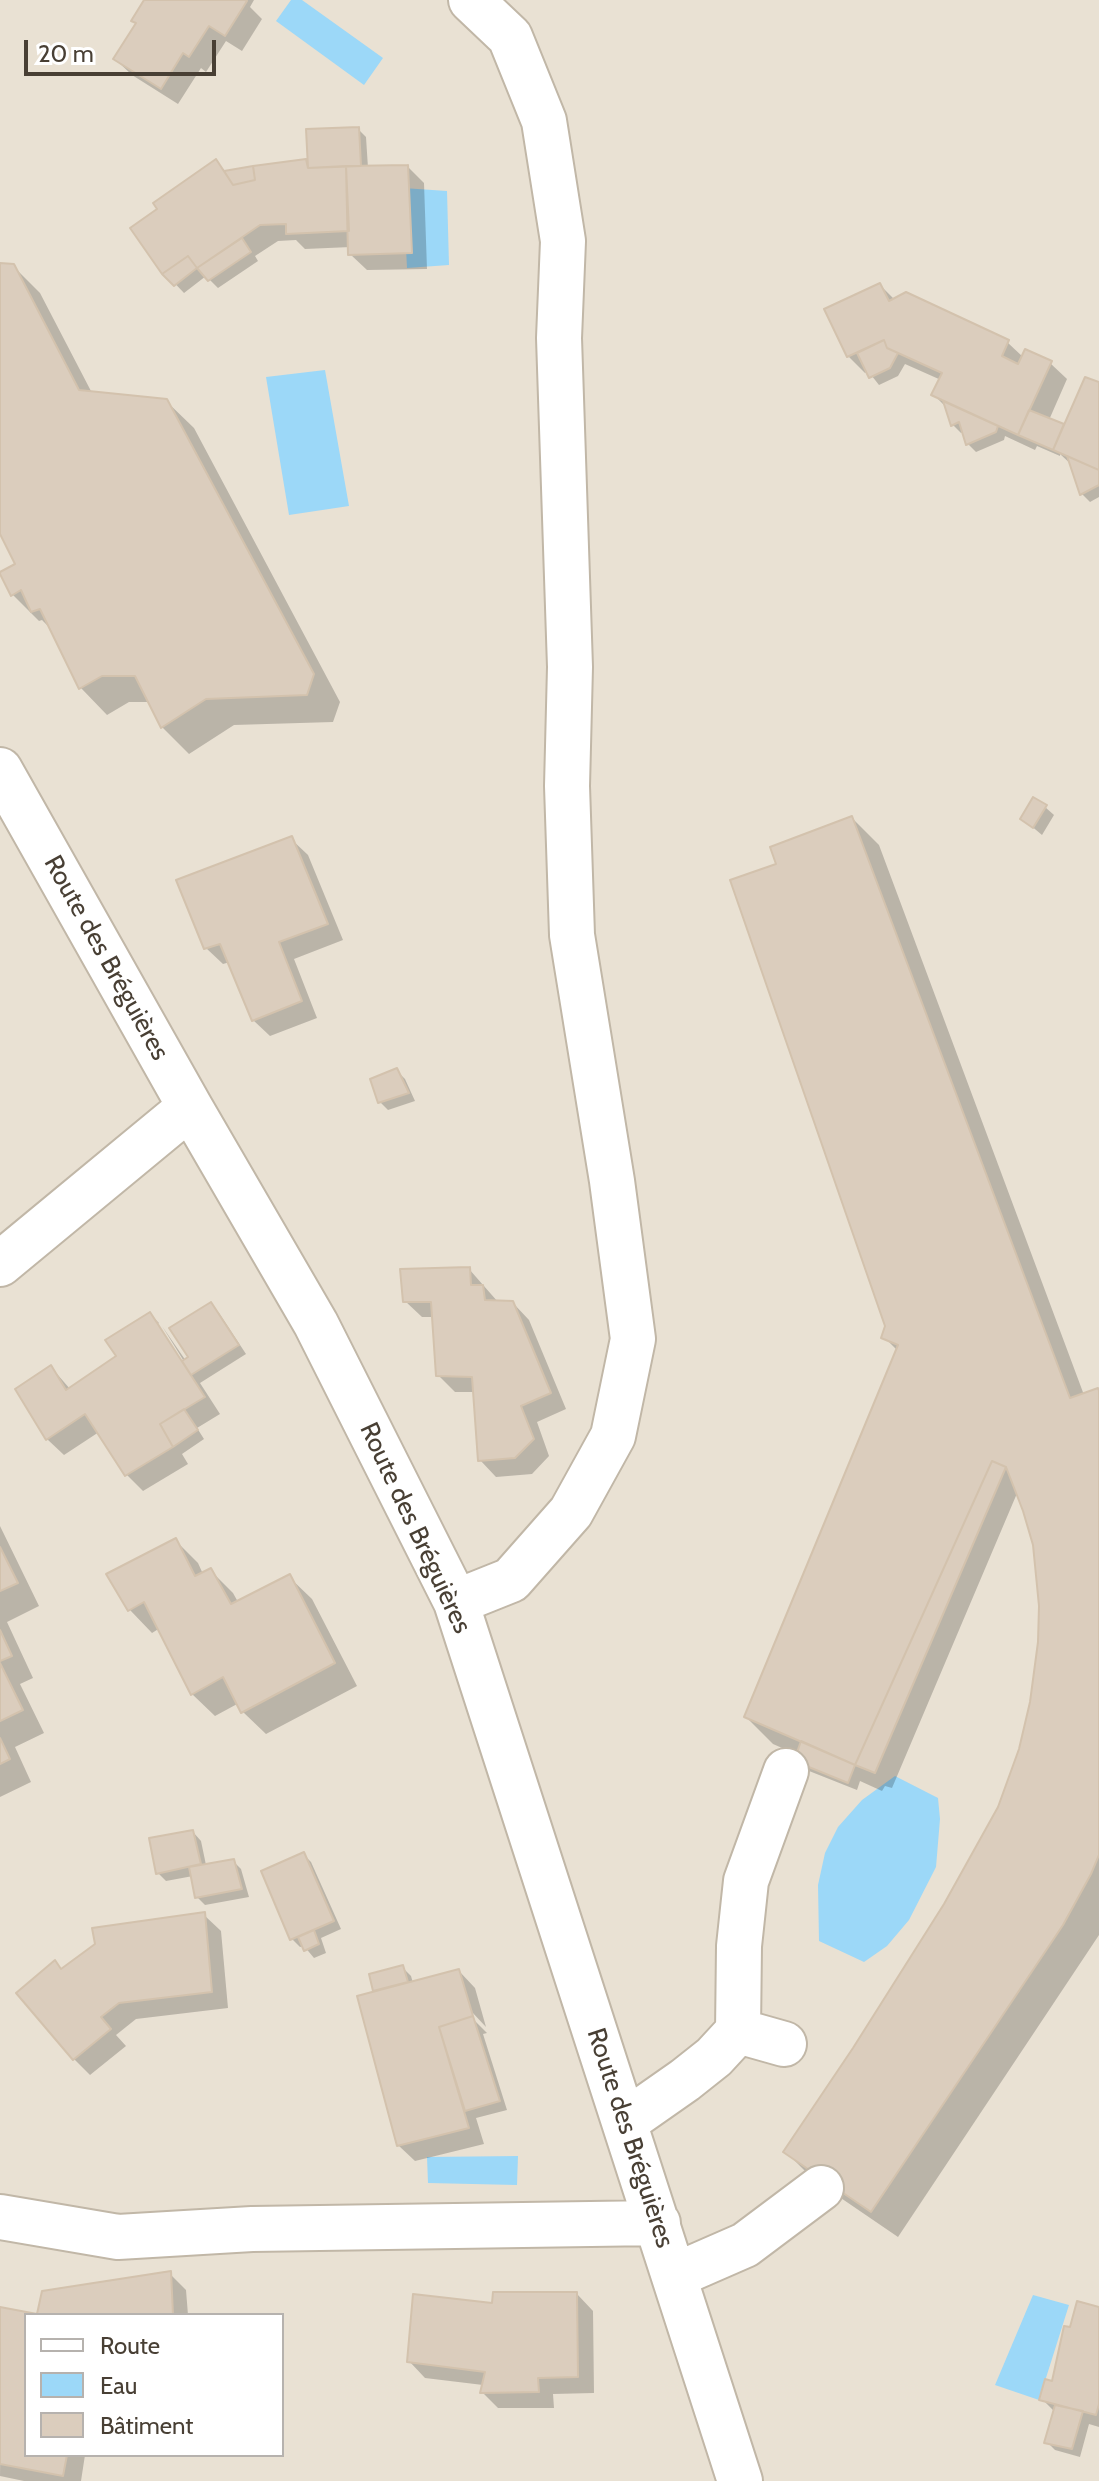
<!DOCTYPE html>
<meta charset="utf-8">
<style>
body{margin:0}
#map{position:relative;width:1099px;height:2481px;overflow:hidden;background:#f5efe6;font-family:Cabin,sans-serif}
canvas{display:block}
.legend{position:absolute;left:24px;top:2313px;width:260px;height:144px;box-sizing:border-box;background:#fff;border:2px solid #b6b2ae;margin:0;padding:10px 14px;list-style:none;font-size:24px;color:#483f34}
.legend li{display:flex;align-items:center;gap:16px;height:40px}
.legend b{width:40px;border:2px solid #b6b2ae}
.scale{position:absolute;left:24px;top:40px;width:192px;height:36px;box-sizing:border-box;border:4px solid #483f34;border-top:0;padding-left:10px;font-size:24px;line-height:28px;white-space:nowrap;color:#483f34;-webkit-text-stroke:6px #fff;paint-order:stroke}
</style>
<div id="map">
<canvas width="1099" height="2481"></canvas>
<ul class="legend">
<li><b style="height:10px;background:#fff"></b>Route</li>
<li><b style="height:22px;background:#9cd8f8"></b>Eau</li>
<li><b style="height:22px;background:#dbcdbd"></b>Bâtiment</li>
</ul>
<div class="scale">20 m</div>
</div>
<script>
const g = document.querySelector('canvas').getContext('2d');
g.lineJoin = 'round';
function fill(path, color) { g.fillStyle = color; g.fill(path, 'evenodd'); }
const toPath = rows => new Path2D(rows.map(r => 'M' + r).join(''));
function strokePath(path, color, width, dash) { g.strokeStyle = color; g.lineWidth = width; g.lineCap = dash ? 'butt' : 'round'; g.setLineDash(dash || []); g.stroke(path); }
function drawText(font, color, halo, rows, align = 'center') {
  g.font = font + ' Cabin,sans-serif'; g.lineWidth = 6; g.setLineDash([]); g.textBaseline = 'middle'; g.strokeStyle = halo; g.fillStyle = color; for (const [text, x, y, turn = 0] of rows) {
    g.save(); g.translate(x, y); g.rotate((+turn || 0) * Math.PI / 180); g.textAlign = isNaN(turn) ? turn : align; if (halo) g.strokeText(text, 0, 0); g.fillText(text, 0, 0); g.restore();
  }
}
fill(toPath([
 [0,0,1099,0,1099,2481,0,2481],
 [26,2315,282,2315,282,2455,26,2455]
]), '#e9e1d3');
fill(toPath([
 [291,0,302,0,383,58,364,85,276,21],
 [403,188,447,191,449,265,407,268],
 [325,370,349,506,289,515,266,377],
 [895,1776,938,1798,940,1819,936,1867,909,1920,887,1946,864,1962,819,1941,818,1885,825,1853,838,1827,862,1800],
 [518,2156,517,2185,428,2183,427,2157],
 [1033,2295,1069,2305,1039,2400,995,2385]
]), '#9cd8f8');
fill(toPath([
 [146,0,254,0,250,7,262,19,242,51,226,41,206,72,201,68,178,104,132,75,115,59,137,24],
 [358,129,366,137,368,168,408,167,424,183,427,269,367,270,350,254,351,247,305,249,296,240,278,241,255,256,258,261,218,288,206,276,184,293,164,272,216,161,227,173,306,162,310,166],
 [0,265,13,266,40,293,92,393,166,401,194,428,340,702,333,722,234,725,189,754,162,727,150,702,129,702,107,715,81,688,53,631,42,620,39,621,12,594,18,565,0,530],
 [880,285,895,300,1007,342,1023,357,1050,363,1067,379,1049,420,1065,428,1099,385,1099,497,1090,502,1082,494,1073,466,1060,454,1060,456,1037,446,1035,450,1005,436,1004,440,976,452,968,444,964,432,961,433,953,425,948,409,934,395,941,380,905,364,898,376,879,385,868,371,865,373,848,356],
 [1045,807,1054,815,1042,835,1023,819],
 [852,818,879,845,1084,1395,1099,1392,1099,1935,898,2237,813,2179,786,2152,946,1905,1000,1808,1021,1750,1032,1702,1041,1606,1034,1545,1018,1491,892,1788,885,1786,882,1791,860,1781,857,1790,804,1769,798,1755,773,1744,746,1717,898,1351,884,1337,887,1326,778,865],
 [291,839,308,855,343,940,294,959,317,1018,270,1036,253,1020,230,962,223,964,206,948],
 [397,1071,405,1079,415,1101,388,1110,380,1102],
 [469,1269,498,1302,513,1303,529,1320,566,1409,537,1422,549,1456,532,1474,496,1477,480,1460,475,1392,455,1392,438,1375,434,1317,422,1317,405,1301],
 [210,1304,219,1313,246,1354,200,1383,220,1414,197,1428,204,1439,182,1454,188,1464,143,1491,127,1475,99,1432,64,1455,47,1439,51,1367,70,1389,118,1357,150,1314,159,1323,156,1325,187,1373,190,1371,162,1326,186,1361,191,1358],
 [0,1526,39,1606,7,1622,33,1678,20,1684,44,1733,15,1747,31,1782,0,1797],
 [175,1540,198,1563,203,1574,211,1571,233,1593,238,1602,289,1577,312,1599,357,1686,266,1734,243,1712,239,1703,215,1716,192,1694,160,1628,152,1633,130,1610,108,1575],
 [193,1832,201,1841,206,1865,233,1861,241,1869,249,1897,205,1905,197,1897,193,1876,166,1881,158,1873],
 [303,1854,311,1862,341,1929,321,1938,326,1953,314,1958,304,1946,300,1947,292,1939],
 [204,1915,221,1931,228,2008,136,2019,116,2035,126,2046,90,2075,74,2059,62,1970],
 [403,1968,411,1976,413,1983,459,1971,475,1988,486,2027,471,2011,471,2017,487,2033,483,2034,507,2110,476,2118,484,2144,415,2161,398,2145,377,1993,375,1990],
 [170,2274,186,2290,188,2315,39,2315],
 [577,2294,593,2311,594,2393,553,2394,554,2408,498,2408,482,2392,483,2385,425,2378,409,2361,494,2305],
 [2,2309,31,2315,26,2315,26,2455,85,2455,81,2481,24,2481,0,2476],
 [1099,2309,1099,2427,1089,2424,1080,2457,1055,2450,1047,2442,1055,2412,1042,2399,1053,2383,1071,2329]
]), '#0003');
const building = toPath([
 [144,0,245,0,247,1,225,36,209,26,189,57,183,53,161,89,113,59,136,23,131,21,144,0],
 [359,127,361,166,308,168,306,129,359,127],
 [216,159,233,185,255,180,253,166,306,159,308,168,346,166,349,231,286,234,286,224,260,225,197,268,188,256,162,274,130,228,157,209,153,203,216,159],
 [408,165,412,253,348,255,346,166,408,165],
 [253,166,255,180,233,185,224,171,253,166],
 [242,238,251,252,208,281,197,268,242,238],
 [188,256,197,268,174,286,162,274,188,256],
 [0,263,14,264,79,390,167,399,314,674,307,695,206,699,161,728,135,676,102,676,79,689,40,609,31,612,21,590,11,596,0,574,0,572,15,564,0,534,0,263],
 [880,283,889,301,906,292,1009,340,1002,356,1018,364,1025,349,1052,361,1018,435,931,395,942,373,887,348,884,340,847,357,824,309,880,283],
 [884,340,887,348,898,353,890,368,869,378,857,353,884,340],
 [1085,377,1099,382,1099,470,1053,450,1085,377],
 [943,401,998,426,996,432,966,445,959,422,951,426,943,401],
 [1029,410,1064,424,1053,450,1018,435,1029,410],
 [1067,456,1099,470,1099,485,1080,495,1067,456],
 [1033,797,1047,805,1033,828,1020,819,1033,797],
 [852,816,1070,1398,1098,1388,1099,1391,1099,1855,1091,1874,1063,1925,871,2212,783,2152,853,2048,944,1904,998,1807,1019,1749,1030,1702,1038,1642,1039,1606,1033,1545,1023,1511,1006,1467,992,1461,855,1765,744,1717,898,1345,881,1338,885,1326,730,880,776,864,770,847,852,816],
 [292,836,328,924,279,942,302,1001,252,1021,220,944,204,949,176,880,292,836],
 [397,1068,409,1093,378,1103,370,1079,397,1068],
 [470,1267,471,1285,483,1285,485,1300,513,1301,551,1393,521,1406,534,1439,515,1458,478,1461,472,1377,436,1376,431,1302,403,1302,400,1269,470,1267],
 [211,1302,239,1345,191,1375,182,1361,188,1357,169,1328,211,1302],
 [150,1312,205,1397,160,1424,173,1447,125,1476,85,1414,46,1440,15,1389,51,1365,66,1390,116,1356,105,1340,150,1312],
 [184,1409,198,1430,173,1447,160,1424,184,1409],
 [992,1461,1006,1467,875,1773,855,1765,992,1461],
 [176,1538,195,1576,211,1568,231,1604,290,1574,335,1663,241,1713,223,1677,191,1695,144,1602,128,1611,106,1574,176,1538],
 [0,1547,18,1583,0,1591,0,1547],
 [0,1630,12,1656,0,1661,0,1630],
 [0,1663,23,1710,0,1721,0,1663],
 [0,1738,10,1759,0,1764,0,1738],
 [801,1741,855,1765,848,1783,794,1761,801,1741],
 [193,1830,201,1864,156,1874,149,1838,193,1830],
 [304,1852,334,1921,290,1940,261,1871,304,1852],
 [234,1859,242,1889,195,1898,189,1867,234,1859],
 [205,1912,212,1992,119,2003,101,2017,111,2029,73,2060,16,1993,55,1960,61,1969,95,1944,92,1928,205,1912],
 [314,1930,319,1944,304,1951,298,1937,314,1930],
 [403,1965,408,1982,373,1991,369,1974,403,1965],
 [459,1969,473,2016,439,2027,469,2128,397,2146,357,1996,459,1969],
 [473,2016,500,2101,465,2111,439,2027,473,2016],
 [171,2271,173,2315,26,2315,26,2455,67,2455,63,2476,0,2464,0,2307,37,2314,42,2291,171,2271],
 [493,2292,577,2292,578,2377,538,2378,539,2392,480,2393,485,2372,407,2362,413,2294,492,2303,493,2292],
 [1077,2301,1099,2307,1099,2404,1096,2415,1039,2400,1045,2379,1052,2381,1064,2326,1070,2327,1077,2301],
 [1055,2405,1083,2411,1072,2449,1044,2443,1055,2405]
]);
fill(building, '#dbcdbd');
strokePath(building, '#d3c2ad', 2);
const minor = toPath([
 [0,770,190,1107,316,1324,456,1602,740,2481],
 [0,1264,190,1107],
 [456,1602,511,1580,571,1512,613,1436,633,1339,612,1181,572,935,567,786,570,667,559,338,563,241,544,121,510,37,471,0],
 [738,2031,784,2044],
 [625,2122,685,2080,714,2057,738,2031,739,1946,746,1881,786,1771],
 [0,2217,118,2237,252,2229,658,2223],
 [674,2276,745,2245,821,2188]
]);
strokePath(minor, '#c1b7a7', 48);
strokePath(minor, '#fff', 44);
drawText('26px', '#483f34', '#fff', [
 ["Route des Bréguières",106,958,61],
 ["Route des Bréguières",415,1528,65],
 ["Route des Bréguières",630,2138,72]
]);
</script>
